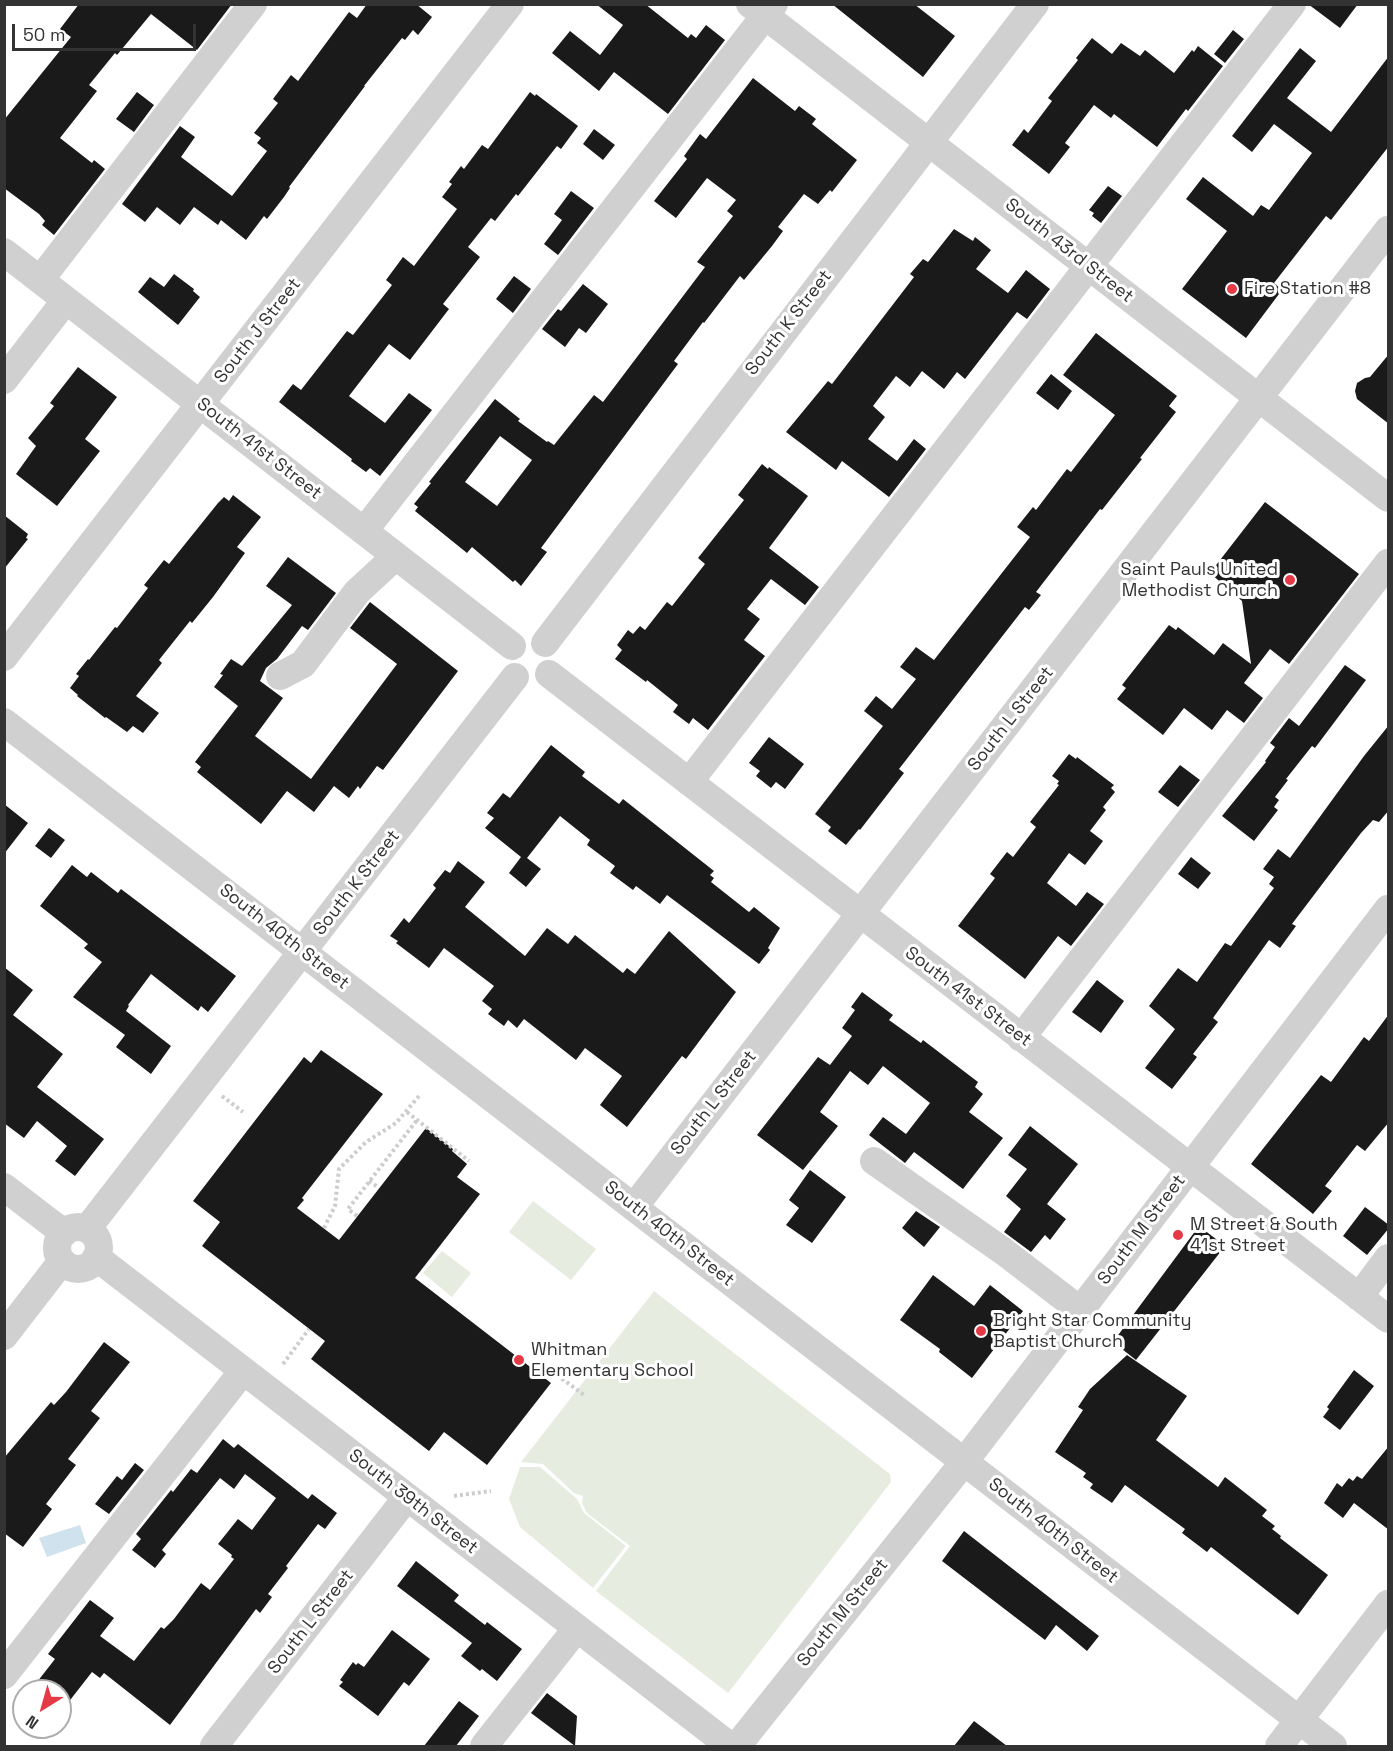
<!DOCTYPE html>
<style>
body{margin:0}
#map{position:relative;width:1393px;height:1751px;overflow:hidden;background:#fff;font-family:"Space Grotesk",sans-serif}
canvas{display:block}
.frame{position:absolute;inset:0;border:6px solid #333;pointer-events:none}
.north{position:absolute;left:12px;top:1679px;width:60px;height:60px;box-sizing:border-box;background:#fff;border:2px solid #adadad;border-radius:50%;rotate:217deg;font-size:16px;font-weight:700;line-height:24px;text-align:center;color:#333}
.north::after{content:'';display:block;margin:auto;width:21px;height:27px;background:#e63946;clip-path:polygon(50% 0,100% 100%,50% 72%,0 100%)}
.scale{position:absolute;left:12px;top:24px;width:184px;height:27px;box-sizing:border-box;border:3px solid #333;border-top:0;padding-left:8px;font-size:18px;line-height:21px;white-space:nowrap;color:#333;-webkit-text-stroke:4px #fff;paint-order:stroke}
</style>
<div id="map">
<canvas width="1393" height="1751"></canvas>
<div class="frame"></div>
<div class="north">N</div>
<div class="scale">50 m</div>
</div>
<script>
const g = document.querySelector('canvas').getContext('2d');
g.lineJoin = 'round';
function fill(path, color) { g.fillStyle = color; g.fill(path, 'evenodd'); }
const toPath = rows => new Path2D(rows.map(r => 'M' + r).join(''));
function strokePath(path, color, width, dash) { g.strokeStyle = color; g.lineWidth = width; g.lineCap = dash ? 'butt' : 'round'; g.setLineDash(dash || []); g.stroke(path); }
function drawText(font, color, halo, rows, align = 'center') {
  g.font = font + ' "Space Grotesk",sans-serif'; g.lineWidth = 6; g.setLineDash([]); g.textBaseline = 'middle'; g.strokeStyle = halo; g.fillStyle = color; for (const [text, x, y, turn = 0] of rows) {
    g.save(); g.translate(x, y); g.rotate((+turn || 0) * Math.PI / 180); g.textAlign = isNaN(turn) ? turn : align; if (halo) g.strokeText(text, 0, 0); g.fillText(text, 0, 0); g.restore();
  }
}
fill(toPath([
 [533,1201,596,1249,571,1280,509,1232],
 [442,1251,471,1273,452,1297,423,1273],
 [654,1291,890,1474,891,1482,728,1693,596,1591,630,1546,587,1513,582,1503,583,1496,574,1493,543,1464,521,1462],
 [520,1467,540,1467,577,1499,584,1513,626,1546,593,1588,520,1527,509,1499]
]), '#e6ecdf');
fill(toPath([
 [80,1525,86,1543,47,1557,39,1538]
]), '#cfe2ee');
fill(toPath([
 [79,4,232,4,197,50,151,14,117,55,115,53,89,85,97,91,60,138,92,163,94,160,105,169,54,235,42,225,45,221,39,214,4,188,4,120,71,37,60,29],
 [367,4,416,4,432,17,418,35,413,30,405,40,402,38,364,86,365,86,289,187,290,188,284,197,267,219,264,216,246,240,221,220,218,225,194,207,180,225,157,207,145,222,122,204,180,126,195,137,181,157,232,196,267,151,257,143,261,138,254,133,278,103,273,99,291,75,298,81,349,12,357,18],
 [596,4,645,4,688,38,691,34,696,38,706,25,725,40,668,114,614,72,599,91,552,53,570,31,600,55,623,25],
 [832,4,914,4,955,36,923,77],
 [1308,4,1358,4,1340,28],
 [1233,30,1244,39,1225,63,1214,54],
 [1092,38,1112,54,1121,43,1140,56,1145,50,1174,73,1192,50,1194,52,1198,46,1223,66,1188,111,1186,109,1157,147,1114,114,1111,118,1094,105,1065,143,1070,147,1049,174,1012,145,1024,129,1028,133,1052,101,1048,98,1078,60,1076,58],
 [1300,48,1316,61,1287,98,1331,132,1389,56,1389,146,1331,220,1326,216,1274,283,1282,290,1246,338,1182,289,1227,231,1186,199,1203,177,1253,216,1261,205,1269,210,1312,153,1274,124,1252,152,1232,136],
 [753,78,795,111,799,106,816,119,812,124,857,160,832,192,830,190,818,204,804,194,778,227,783,231,772,246,744,280,740,276,704,323,703,322,674,361,678,364,541,548,547,552,521,586,515,580,513,582,472,547,467,553,415,511,418,507,414,504,431,483,429,482,495,399,520,419,518,421,547,442,548,441,554,445,594,395,603,402,705,267,697,262,733,216,727,211,736,200,707,178,676,218,654,201,687,159,684,156,700,134,706,139],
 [500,436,532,460,497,506,465,482],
 [137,92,154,105,134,132,116,119],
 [530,92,535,96,536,94,578,126,561,149,557,146,518,196,516,194,495,221,491,218,468,247,480,257,443,304,449,309,410,360,389,344,349,396,385,423,409,393,432,410,380,476,370,468,366,472,351,461,352,459,279,402,293,384,301,390,347,331,353,335,392,285,386,280,403,257,414,266,457,209,442,197,452,184,449,182,461,166,464,169,482,145,488,149],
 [594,129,615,145,603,160,583,144],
 [1108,186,1122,196,1101,223,1092,216,1094,213,1089,210],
 [571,191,594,208,558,255,544,244,562,220,554,214],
 [954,229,973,241,975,237,991,250,976,269,1008,293,1026,270,1050,289,1027,319,1017,312,965,379,957,372,944,389,922,371,910,387,896,376,873,406,885,417,868,439,897,461,914,439,926,449,889,497,842,461,836,470,786,432,828,381,832,384,914,277,910,274,923,259,928,262],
 [174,274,194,289,193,291,200,297,178,325,138,292,150,277,164,287],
 [514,276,531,289,513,313,496,299],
 [583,284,608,304,586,333,579,328,565,347,542,329,558,309,561,311],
 [1096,333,1177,396,1169,406,1176,412,1140,458,1142,459,1102,510,1100,509,1036,592,1041,595,1029,610,1025,607,899,769,904,773,860,830,859,829,846,845,828,831,831,827,815,814,883,726,864,711,876,696,892,709,916,679,900,667,916,647,934,660,1030,537,1017,527,1033,507,1036,510,1067,469,1071,472,1115,415,1063,375],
 [1389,354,1389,424,1357,399,1355,391,1357,383,1365,378,1370,377],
 [78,367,117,397,85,439,100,451,57,506,16,474,36,446,28,438,54,406,50,403],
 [1051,374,1072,391,1058,410,1036,393],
 [762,464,768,469,769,467,808,496,769,548,819,587,805,605,771,579,747,609,760,619,744,640,765,656,708,730,693,718,689,724,673,712,678,705,647,680,646,682,615,659,622,650,617,645,628,630,633,634,640,626,645,630,667,602,672,606,705,564,698,558,744,500,738,495],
 [233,495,261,517,237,547,245,553,213,597,192,623,190,621,159,660,162,663,136,696,159,713,143,733,133,726,127,732,106,717,105,718,77,696,78,695,70,688,79,676,76,674,88,659,89,660,115,627,117,628,148,588,144,585,164,560,169,564,218,503,224,497,229,501],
 [1265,502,1359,574,1289,664,1270,649,1244,683,1263,698,1244,723,1227,710,1212,730,1184,708,1163,735,1117,699,1126,688,1122,685,1169,625,1176,630,1178,627,1214,655,1223,643,1251,664,1242,601,1210,573],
 [4,515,28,534,26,538,28,539,4,569],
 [288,557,336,593,308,630,302,626,277,659,266,668,260,681,283,698,255,736,311,779,397,664,350,628,370,602,458,671,383,770,377,766,360,789,358,786,349,798,334,786,314,812,287,791,261,824,197,772,201,767,195,762,238,706,214,687,223,675,220,674,231,659,242,666,292,605,266,586],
 [1345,665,1366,680,1315,748,1312,746,1286,779,1288,780,1275,797,1279,800,1274,807,1278,810,1254,841,1222,816,1266,762,1265,761,1275,747,1270,743,1289,718,1299,726],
 [1389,725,1389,810,1379,822,1373,820,1361,833,1292,924,1296,926,1280,948,1269,940,1213,1018,1218,1022,1193,1054,1197,1057,1172,1089,1145,1068,1175,1029,1149,1006,1178,968,1197,982,1225,943,1231,946,1274,888,1269,884,1274,877,1263,869,1278,849,1290,858,1364,756],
 [769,737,804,764,785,789,776,782,771,788,756,776,760,771,749,763],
 [551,745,585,772,582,776,619,804,623,799,714,871,710,875,714,878,711,882,749,912,754,907,780,928,768,948,770,950,759,964,667,895,660,904,636,886,633,890,610,873,615,866,587,845,590,840,560,816,527,858,541,869,526,887,509,873,521,857,485,828,494,818,487,813,503,793,510,798],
 [1069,754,1076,759,1077,757,1114,785,1111,788,1115,792,1103,807,1106,810,1090,831,1103,841,1085,865,1069,853,1047,883,1076,906,1087,892,1104,904,1071,946,1058,936,1025,979,958,926,995,878,990,874,1007,852,1013,857,1036,827,1030,822,1059,785,1057,784,1059,781,1052,776],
 [1180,765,1200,780,1178,807,1158,792],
 [4,804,28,823,4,854],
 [49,828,65,840,51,858,35,846],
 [1191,857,1211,873,1198,889,1178,874],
 [458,861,485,882,465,907,525,956,547,928,568,944,575,935,623,973,627,968,635,974,669,931,736,992,686,1059,682,1056,627,1127,600,1105,622,1076,585,1048,576,1060,524,1019,517,1028,508,1020,504,1026,488,1014,492,1009,482,1001,494,986,444,948,429,968,396,943,398,941,390,936,404,918,409,923,436,888,433,885,445,870,450,873],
 [72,865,87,877,91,872,118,893,121,889,236,976,208,1012,201,1006,198,1011,151,974,128,1005,129,1006,126,1011,171,1046,151,1074,116,1047,125,1035,73,997,102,962,84,948,88,944,40,906],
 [4,967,33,990,13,1015,63,1054,37,1087,104,1139,75,1176,55,1161,67,1146,37,1121,24,1138,4,1123],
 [1097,980,1124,1001,1101,1033,1072,1012],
 [862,992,893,1015,889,1020,921,1043,923,1040,978,1082,975,1087,983,1094,969,1112,1003,1138,963,1189,914,1152,905,1163,869,1135,883,1117,906,1134,930,1103,883,1066,868,1085,850,1071,820,1112,838,1126,803,1170,757,1135,818,1057,830,1065,852,1036,842,1028,855,1010,851,1007],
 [1389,1014,1389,1122,1365,1151,1357,1145,1325,1186,1332,1191,1313,1214,1251,1164,1321,1075,1331,1082,1364,1037,1369,1041],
 [321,1050,383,1094,302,1198,304,1200,297,1208,339,1240,426,1128,453,1149,452,1151,467,1164,457,1177,480,1194,415,1278,551,1383,487,1465,444,1432,429,1451,311,1359,325,1341,202,1246,220,1222,193,1201,304,1057,311,1063],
 [1030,1126,1078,1164,1047,1204,1066,1219,1050,1240,1045,1235,1031,1252,1004,1232,1021,1209,1006,1196,1027,1169,1008,1155],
 [810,1170,846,1197,812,1243,786,1225,799,1208,789,1200],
 [1365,1207,1389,1225,1389,1228,1367,1255,1343,1236],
 [916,1211,940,1227,924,1247,902,1228],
 [1199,1226,1225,1246,1136,1360,1113,1342],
 [933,1275,974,1306,990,1285,1023,1311,972,1378,939,1352,940,1349,900,1320],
 [104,1342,130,1362,91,1411,100,1418,68,1459,76,1465,46,1504,52,1509,23,1547,4,1533,4,1458,51,1402,54,1405,66,1392],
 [1127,1355,1187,1396,1156,1440,1218,1487,1225,1477,1267,1510,1262,1516,1275,1526,1272,1529,1281,1536,1280,1538,1328,1575,1298,1615,1211,1547,1207,1552,1182,1533,1185,1529,1125,1485,1112,1503,1090,1488,1093,1484,1083,1477,1086,1473,1055,1452,1083,1410,1078,1407,1090,1389],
 [1354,1370,1374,1386,1340,1430,1323,1417,1329,1409,1327,1407],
 [223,1439,234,1448,238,1444,308,1499,312,1494,337,1513,325,1529,318,1524,286,1566,288,1568,268,1594,272,1597,260,1613,256,1609,170,1725,104,1673,100,1678,92,1672,60,1713,60,1691,30,1691,55,1659,48,1654,90,1600,114,1618,100,1636,134,1661,161,1627,164,1629,174,1619,201,1583,210,1590,234,1559,231,1557,232,1555,218,1544,238,1519,252,1530,276,1498,245,1474,234,1489,220,1478,162,1550,166,1554,155,1568,132,1550,141,1539,136,1534,171,1490,173,1492,191,1469,197,1473],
 [1389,1446,1389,1530,1354,1503,1343,1518,1324,1503,1337,1483,1342,1487,1349,1478,1353,1481,1357,1476,1362,1479],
 [135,1463,144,1470,109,1514,95,1504,117,1476,122,1480],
 [964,1531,1099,1636,1087,1651,1056,1625,1045,1640,942,1561],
 [416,1561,459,1595,454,1601,485,1625,487,1622,522,1649,497,1681,482,1669,480,1671,461,1656,472,1643,397,1586],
 [392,1630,430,1659,409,1686,404,1682,378,1716,339,1686,343,1682,340,1680,353,1662,356,1665,358,1663,364,1667],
 [547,1693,577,1716,575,1746,531,1713],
 [459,1701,479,1716,456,1746,424,1746],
 [974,1721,1007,1746,954,1746]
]), '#1a1a1a');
strokePath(toPath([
 [222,1096,243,1112],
 [407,1112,469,1161],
 [369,1181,379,1188],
 [357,1216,348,1209,417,1120],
 [324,1228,335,1206,339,1169,366,1142,396,1123,419,1096],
 [283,1364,309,1329],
 [557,1375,584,1395],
 [454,1496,491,1491]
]), '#cdcdcd', 4, [3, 3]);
strokePath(toPath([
 [750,4,1388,498],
 [4,252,512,646],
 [40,280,253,4],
 [4,380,66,300],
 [364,531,774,4],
 [545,643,1035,4],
 [4,657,510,4],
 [549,674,1388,1319],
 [280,676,303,664,357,592,396,556],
 [4,722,1333,1746],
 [689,782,1292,4],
 [1021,1038,1388,563],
 [874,1161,1003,1251,1080,1310],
 [4,1187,64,1233],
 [634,1207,1388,230],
 '57 1248a21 21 0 1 1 42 0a21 21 0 1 1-42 0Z',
 [87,1229,515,677],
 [96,1257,730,1746],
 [1359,1297,1388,1258],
 [4,1336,62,1261],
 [4,1675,243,1371],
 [214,1746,407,1497],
 [484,1746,577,1628],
 [737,1746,964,1462,1388,909],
 [1279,1746,1388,1604]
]), '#d0d0d0', 28);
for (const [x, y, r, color] of [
 [1232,289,6,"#e63946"],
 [1290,580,6,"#e63946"],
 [1178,1235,6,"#e63946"],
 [981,1331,6,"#e63946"],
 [519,1360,6,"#e63946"]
]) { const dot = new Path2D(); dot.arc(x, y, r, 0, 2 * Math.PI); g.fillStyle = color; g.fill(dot); strokePath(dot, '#fff', 2); }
drawText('18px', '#333', '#fff', [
 ["South 43rd Street",1069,251,38],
 ["South K Street",789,323,-52],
 ["South J Street",258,331,-52],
 ["South 41st Street",259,449,38],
 ["South L Street",1011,719,-52],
 ["South K Street",357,883,-52],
 ["South 40th Street",284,937,38],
 ["South 41st Street",968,997,37],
 ["South L Street",714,1103,-52],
 ["South M Street",1142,1230,-53],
 ["South 40th Street",669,1234,38],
 ["South 39th Street",413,1502,38],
 ["South 40th Street",1053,1531,38],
 ["South M Street",843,1613,-51],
 ["South L Street",311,1622,-52]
]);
drawText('18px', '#333', '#fff', [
 ["Fire Station #8",1244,289],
 ["Saint Pauls United",1278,570,"right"],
 ["Methodist Church",1278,591,"right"],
 ["M Street & South",1190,1225],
 ["41st Street",1190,1246],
 ["Bright Star Community",993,1321],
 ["Baptist Church",993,1342],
 ["Whitman",531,1350],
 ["Elementary School",531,1371]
], 'left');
</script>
